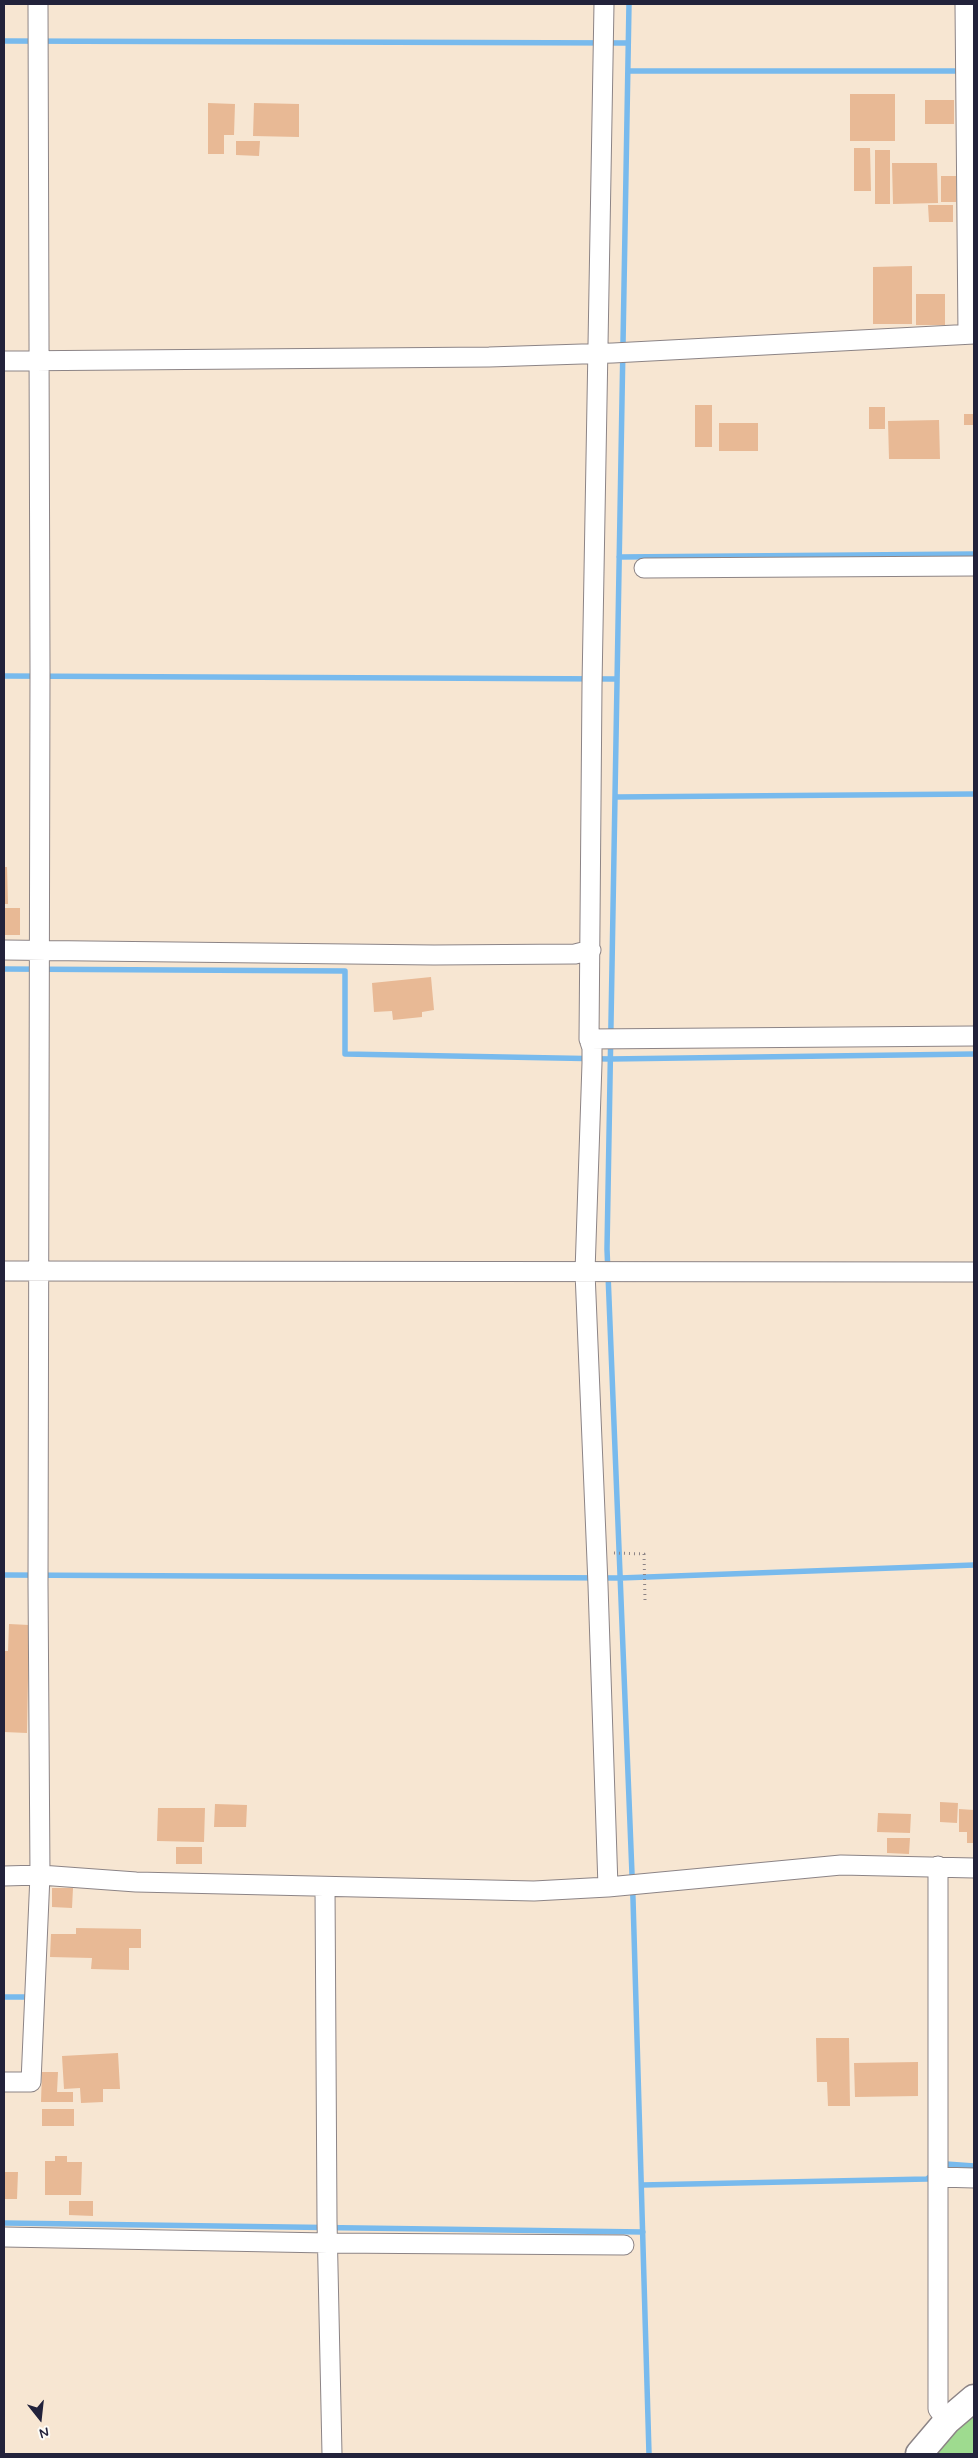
<!DOCTYPE html>
<style>
body{margin:0}
#map{position:relative;width:978px;height:2458px;overflow:hidden;background:#f7e6d2;font-family:Mynerve,sans-serif}
canvas{display:block}
.frame{position:absolute;inset:0;border:5px solid #22223b;pointer-events:none}
.north{position:absolute;left:15px;top:2393px;width:50px;height:50px;-webkit-text-stroke:4px #fdfcf7;paint-order:stroke;rotate:164deg;font-size:14px;font-weight:700;line-height:20px;text-align:center;color:#22223b}
.north::after{content:'';display:block;margin:auto;width:18px;height:22px;background:#22223b;clip-path:polygon(50% 0,100% 100%,50% 72%,0 100%)}
</style>
<div id="map">
<canvas width="978" height="2458"></canvas>
<div class="frame"></div>
<div class="north">N</div>
</div>
<script>
const g = document.querySelector('canvas').getContext('2d');
g.lineJoin = 'round';
function fill(path, color) { g.fillStyle = color; g.fill(path, 'evenodd'); }
const toPath = rows => new Path2D(rows.map(r => 'M' + r).join(''));
function strokePath(path, color, width, dash) { g.strokeStyle = color; g.lineWidth = width; g.lineCap = dash ? 'butt' : 'round'; g.setLineDash(dash || []); g.stroke(path); }
fill(toPath([
 [974,2413,974,2454,936,2454,960,2423]
]), '#9edb8f');
strokePath(toPath([
 [629,4,607,1249,633,1899,649,2454],
 [4,41,628,43],
 [628,71,962,71],
 [619,557,974,554],
 [4,676,616,679],
 [616,797,974,794],
 [4,969,345,971,345,1054,610,1059,974,1054],
 [4,1575,620,1578,974,1565],
 [4,1997,26,1997],
 [942,2167,946,2164,974,2166],
 [642,2185,927,2179,935,2173],
 [4,2223,643,2232]
]), '#78baed', 5.5);
fill(toPath([
 [850,94,895,94,895,141,850,141],
 [925,100,954,100,954,124,925,124],
 [208,103,235,104,234,135,224,135,224,154,208,154],
 [254,103,299,104,299,137,253,136],
 [236,141,260,141,259,156,236,155],
 [854,148,870,148,871,191,854,191],
 [875,150,890,150,890,204,875,204],
 [892,163,937,163,938,203,893,204],
 [941,176,956,176,956,202,941,202],
 [928,205,953,205,953,222,929,222],
 [912,266,912,324,873,324,873,267],
 [916,294,945,294,945,325,916,325],
 [695,405,712,405,712,447,695,447],
 [869,407,885,407,885,429,869,429],
 [964,414,974,414,974,425,964,425],
 [939,420,940,459,889,459,888,421],
 [719,423,758,423,758,451,719,451],
 [4,867,7,867,8,904,4,904],
 [4,908,20,908,20,935,4,935],
 [431,977,434,1010,422,1012,422,1017,393,1020,392,1011,374,1012,372,983],
 [9,1624,29,1625,27,1733,4,1732,4,1651,8,1651],
 [940,1802,958,1803,957,1823,940,1822],
 [215,1804,247,1805,246,1827,214,1827],
 [158,1808,205,1808,204,1842,157,1841],
 [959,1809,974,1810,974,1843,967,1843,967,1832,959,1832],
 [878,1813,911,1814,910,1833,877,1832],
 [887,1838,910,1838,909,1854,887,1853],
 [176,1847,202,1847,202,1864,176,1864],
 [52,1888,73,1888,72,1908,52,1907],
 [76,1928,141,1929,141,1948,129,1948,129,1970,91,1969,92,1958,50,1957,51,1934,76,1934],
 [816,2038,849,2038,850,2106,828,2106,827,2082,817,2082],
 [118,2053,120,2089,103,2089,103,2102,81,2103,80,2088,64,2089,62,2056],
 [918,2062,918,2096,855,2097,854,2063],
 [42,2072,58,2072,57,2092,73,2092,73,2102,41,2102],
 [42,2109,74,2109,74,2126,42,2126],
 [55,2156,67,2156,67,2162,82,2162,81,2195,45,2195,45,2161,55,2161],
 [4,2172,18,2172,17,2199,4,2199],
 [69,2201,93,2201,93,2216,69,2215]
]), '#e8b995');
const minor = toPath([
 [604,4,592,685,589,1039,592,1048,592,1063,585,1272,598,1585,608,1887],
 [965,4,968,334],
 [4,361,489,357,613,353,974,334],
 [644,568,974,566],
 [4,950,434,955,575,954,591,950],
 [589,1039,974,1036],
 [4,1271,974,1272],
 [938,1866,938,2409,947,2421],
 [4,1876,40,1875,136,1882,534,1891,608,1887,841,1865,974,1868],
 [325,1887,327,2221,332,2454],
 [4,2082,31,2082,40,1875,38,1583,40,670,38,4],
 [938,2177,974,2178],
 [4,2237,328,2243,624,2245]
]);
const secondary = toPath([
 [919,2454,947,2421,974,2398]
]);
strokePath(minor, '#8c8486', 21);
strokePath(secondary, '#8c8486', 29);
strokePath(toPath([
 [614,1553,644,1554,645,1600]
]), '#8c8486', 3, [1, 4]);
strokePath(minor, '#fff', 19);
strokePath(secondary, '#fff', 26);
</script>
